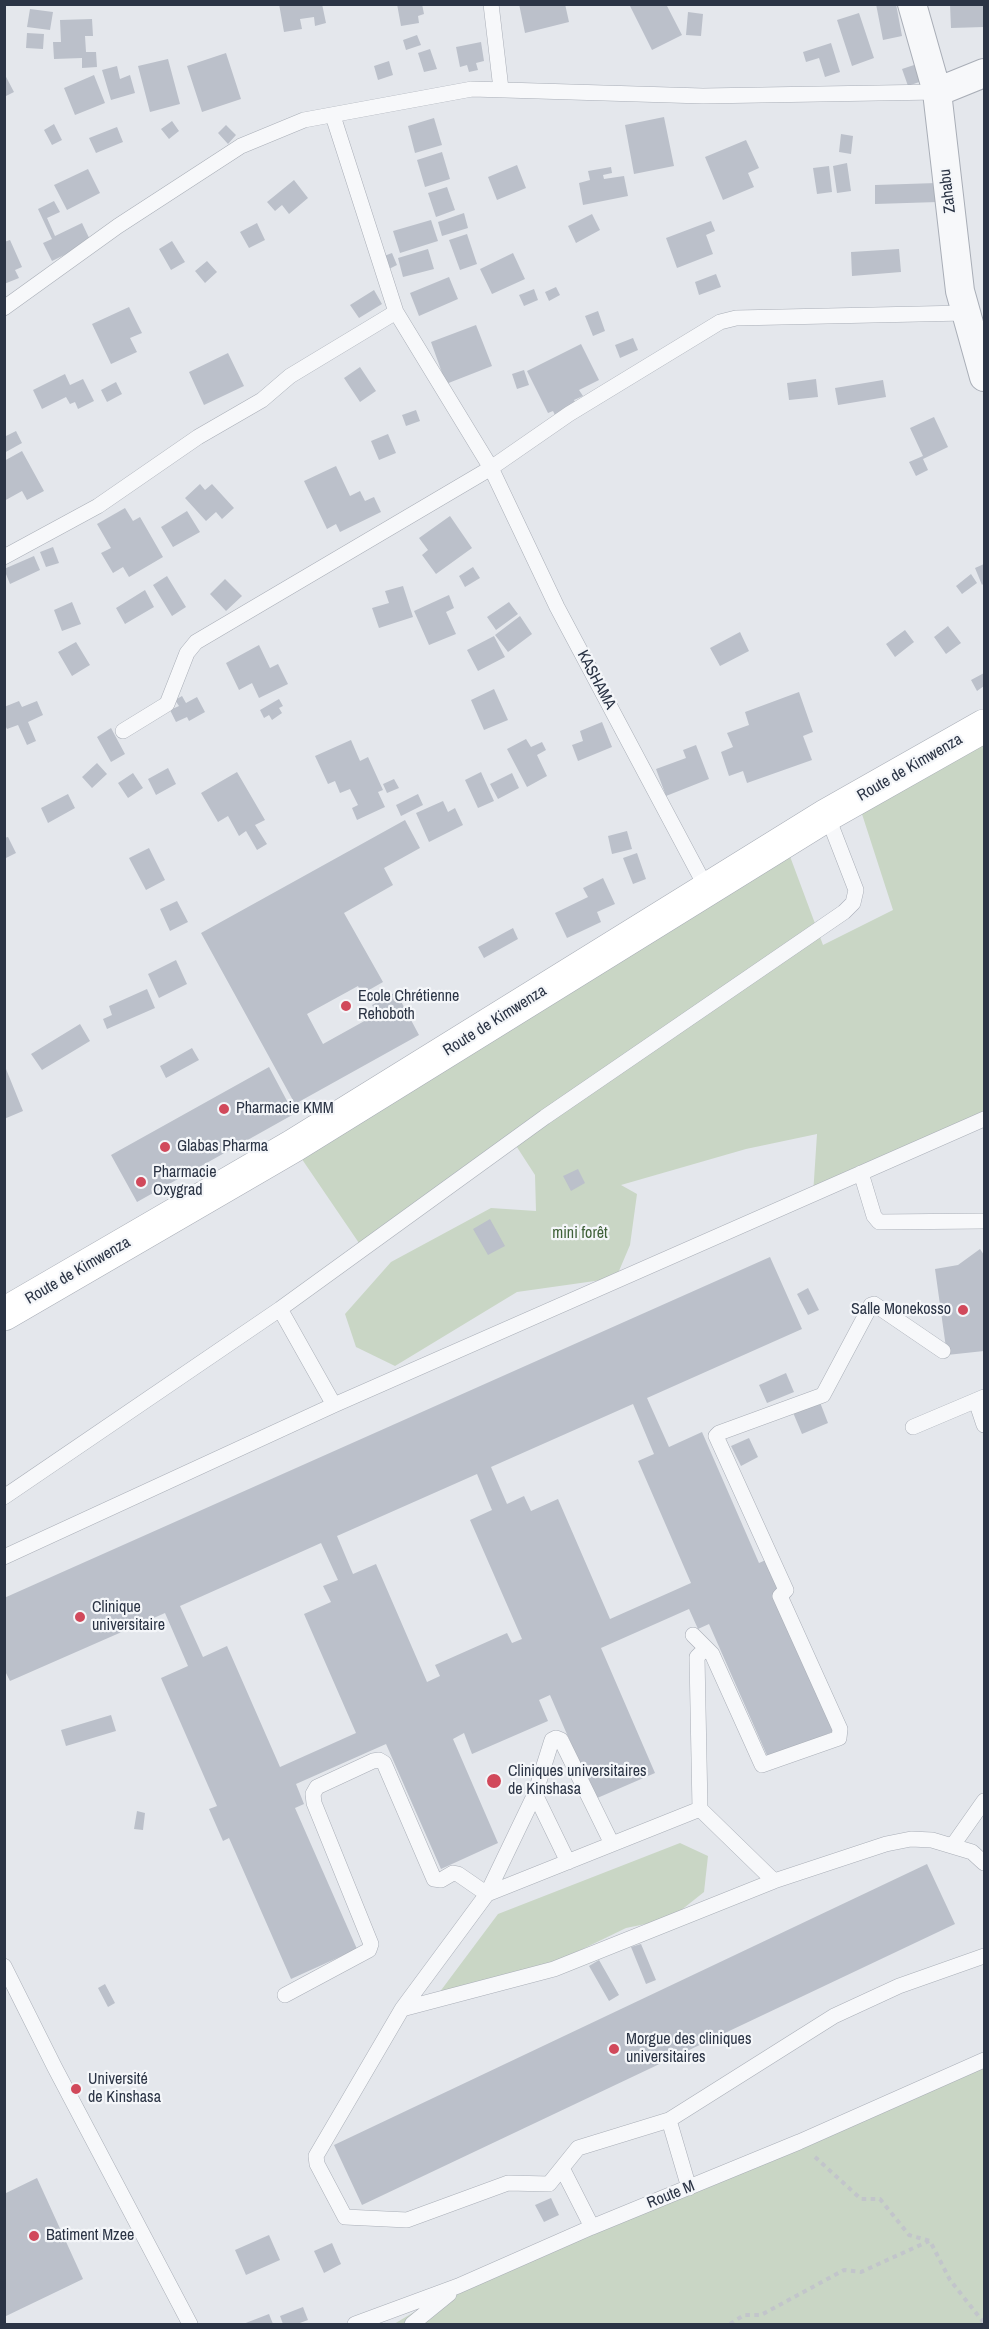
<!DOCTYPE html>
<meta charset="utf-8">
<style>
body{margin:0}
#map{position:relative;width:989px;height:2329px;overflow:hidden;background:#e4e7ec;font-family:"Archivo Narrow",sans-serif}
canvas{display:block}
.frame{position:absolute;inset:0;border:6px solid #2b3445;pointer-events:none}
</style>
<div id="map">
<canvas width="989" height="2329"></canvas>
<div class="frame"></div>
</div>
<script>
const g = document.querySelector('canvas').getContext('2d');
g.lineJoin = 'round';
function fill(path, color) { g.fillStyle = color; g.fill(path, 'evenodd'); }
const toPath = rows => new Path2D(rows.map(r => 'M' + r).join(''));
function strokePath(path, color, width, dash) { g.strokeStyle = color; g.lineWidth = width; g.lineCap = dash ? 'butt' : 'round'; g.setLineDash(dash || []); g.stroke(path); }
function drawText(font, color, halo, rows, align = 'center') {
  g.font = font + ' "Archivo Narrow",sans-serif'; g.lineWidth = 4.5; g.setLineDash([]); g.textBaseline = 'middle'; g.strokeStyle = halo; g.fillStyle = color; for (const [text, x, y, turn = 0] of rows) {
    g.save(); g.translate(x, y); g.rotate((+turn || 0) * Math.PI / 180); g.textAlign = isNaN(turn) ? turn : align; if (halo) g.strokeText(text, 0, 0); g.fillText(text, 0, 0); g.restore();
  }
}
fill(toPath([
 [984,741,984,1119,813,1195,817,1134,746,1149,621,1185,637,1194,630,1245,616,1278,517,1292,395,1366,356,1347,345,1314,391,1262,491,1208,536,1211,535,1175,513,1141,363,1249,293,1146,788,851,823,945,893,910,861,811],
 [680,1843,708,1856,704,1892,670,1919,626,1928,560,1960,439,1993,498,1914],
 [984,2060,984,2324,394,2324,458,2286]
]), '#c9d6c5');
fill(toPath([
 [279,4,322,4,326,23,315,26,314,17,300,19,302,29,284,32],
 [397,4,422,4,424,14,418,16,419,23,401,26],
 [519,4,565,4,569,22,525,33],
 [629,4,666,4,682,35,652,50],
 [876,4,896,4,902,36,883,40],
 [950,4,983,4,984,27,951,28],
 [30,9,53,12,50,30,27,27],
 [688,12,703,14,701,36,686,35],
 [859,13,874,58,852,66,837,20],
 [92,19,93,36,85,36,86,52,96,52,97,67,82,68,82,58,54,59,53,42,61,42,60,20],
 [27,33,44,34,43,49,26,48],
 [417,35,421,45,406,50,403,40],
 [481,42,484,61,476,63,478,70,469,72,467,65,460,67,456,47],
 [831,43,840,72,825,77,819,58,806,62,803,52],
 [430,49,437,69,424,72,418,53],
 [226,53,241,99,202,112,187,66],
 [168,59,180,104,150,112,138,66],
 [389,61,393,75,378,80,374,66],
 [917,64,922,81,908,86,902,69],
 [117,66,120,79,130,75,135,93,111,100,102,70],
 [4,73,14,92,4,97],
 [94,75,105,103,75,115,64,88],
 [664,117,674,166,634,174,625,125],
 [434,118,442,145,415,153,408,126],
 [172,121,179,131,169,139,161,129],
 [54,124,62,140,52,145,44,130],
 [226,125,236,135,228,144,218,133],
 [117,127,123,142,96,153,89,138],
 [841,134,853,136,851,154,839,152],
 [746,140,759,168,748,173,754,187,723,200,705,157],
 [442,152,450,179,425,187,417,160],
 [847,163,851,191,837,193,833,166],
 [517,165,526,188,497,200,488,177],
 [829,166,832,192,817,194,813,168],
 [611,167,612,173,603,175,604,179,624,176,628,196,583,205,579,183,590,180,588,171],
 [88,169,100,193,67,210,54,185],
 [294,180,308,198,289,214,282,205,275,211,267,202],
 [937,183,938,202,875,204,875,185],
 [447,187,455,210,436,217,428,193],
 [54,201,60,212,47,218,55,236,82,223,91,242,52,261,43,243,52,239,38,209],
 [464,213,468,228,442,236,438,222],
 [592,214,600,230,576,243,568,226],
 [431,220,438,241,400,253,393,231],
 [711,221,715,231,706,235,713,254,677,268,666,238],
 [257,223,265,240,249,248,240,232],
 [467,234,477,264,460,270,449,240],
 [10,240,22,267,15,270,19,278,4,284,4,242],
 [172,241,185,262,171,270,159,249],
 [428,249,434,269,403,277,398,258],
 [899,249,901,272,852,276,851,252],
 [392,253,397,265,389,269,384,256],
 [513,253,525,279,492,294,480,269],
 [207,261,217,272,205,283,195,271],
 [716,274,721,287,699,295,695,282],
 [449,277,458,299,419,316,410,293],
 [556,287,560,295,549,301,545,292],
 [534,289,538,300,524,306,519,295],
 [374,290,382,304,359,318,350,305],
 [129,307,142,333,130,338,137,352,111,364,92,324],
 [598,311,605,331,593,336,585,316],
 [476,325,492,366,446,384,431,342],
 [633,338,638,350,620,358,615,345],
 [581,344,599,380,579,390,583,396,574,400,577,406,556,417,553,411,548,413,527,371],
 [228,353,244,386,204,405,189,372],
 [360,367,376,391,360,402,344,378],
 [524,370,529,385,517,389,512,374],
 [65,374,70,385,83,379,94,401,78,409,75,402,70,404,66,397,42,409,33,390],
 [816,379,818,397,789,400,787,383],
 [883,380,886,397,838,405,835,388],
 [116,382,122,394,107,402,101,390],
 [416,410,420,421,406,426,402,415],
 [934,417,948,447,923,459,928,470,916,476,909,462,923,456,910,428],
 [16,431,22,443,4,453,4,437],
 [388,434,396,453,379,460,371,441],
 [22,451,44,491,27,500,22,491,4,501,4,461],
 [336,466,350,496,360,491,365,501,374,497,381,512,340,532,336,524,327,529,304,481],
 [200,484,205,490,212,484,234,508,222,519,216,512,206,521,185,498],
 [125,508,133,521,140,517,163,557,129,577,123,567,113,573,101,553,111,548,97,524],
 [187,511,200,532,173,547,161,527],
 [450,516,472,548,436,574,422,555,428,550,419,538],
 [53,547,59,563,46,567,40,552],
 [34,556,40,570,10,584,4,569],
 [984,564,984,583,982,585,975,568],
 [473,567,480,578,465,587,459,576],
 [971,574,977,583,962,594,956,586],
 [167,576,186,607,172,616,153,585],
 [225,579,242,596,226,611,210,594],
 [403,586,413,617,379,628,372,608,389,603,385,591],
 [145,590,154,607,125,624,116,608],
 [449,595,454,608,446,612,456,634,429,645,414,611],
 [72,602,81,624,62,631,54,610],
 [509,602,518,614,496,630,487,617],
 [520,616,532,634,508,652,495,635],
 [948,626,961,643,946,654,934,637],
 [905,630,914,642,895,657,886,644],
 [740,632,749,651,720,666,710,648],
 [494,636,505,657,478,671,467,650],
 [76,642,90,665,72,676,58,652],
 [259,645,270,668,278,664,288,684,259,698,252,683,239,690,226,663],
 [984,673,984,686,977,691,971,680],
 [494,689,508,720,484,730,471,700],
 [799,692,813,732,803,736,812,760,747,783,743,771,729,776,721,752,733,747,727,733,749,725,745,712],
 [182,696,186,703,197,697,205,712,189,721,187,717,176,722,170,710,179,706,175,700],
 [279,699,283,706,279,708,282,713,272,720,269,715,264,718,260,710],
 [19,701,22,707,37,701,43,715,28,722,36,741,27,745,18,725,7,729,4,723,4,707],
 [602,722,612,747,578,761,572,745,583,741,580,731],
 [111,728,125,754,111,762,97,737],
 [526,739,531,747,542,742,546,750,537,755,547,776,527,787,507,749],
 [351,740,360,761,368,757,383,790,378,792,385,807,357,820,352,808,358,805,350,789,340,793,335,781,328,784,315,756],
 [696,745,709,779,666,796,656,769,686,758,683,750],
 [97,763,107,774,92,788,82,777],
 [168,768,176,784,156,795,148,779],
 [237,772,265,820,255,825,267,844,257,850,246,831,239,836,228,816,218,822,201,793],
 [481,772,494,801,478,808,465,780],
 [133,773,143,788,128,798,118,783],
 [512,773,519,788,498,799,490,784],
 [394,779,399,788,387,793,383,784],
 [68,794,75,808,48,823,41,808],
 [418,794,423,805,401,816,396,805],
 [443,801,448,812,455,808,463,825,429,842,416,813],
 [405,820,420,848,384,868,393,885,344,913,383,982,362,994,358,986,307,1014,323,1044,377,1014,372,1005,396,992,419,1035,295,1104,201,933],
 [627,831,632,849,612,854,608,836],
 [8,837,16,853,4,859,4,838],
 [149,848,165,880,146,890,129,858],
 [637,853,646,879,633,884,623,858],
 [603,878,615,904,597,912,601,922,567,938,555,913,588,897,583,888],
 [177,901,188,922,170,931,160,909],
 [513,928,518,939,484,958,478,947],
 [176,960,187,984,159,998,148,974],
 [147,989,155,1008,107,1029,103,1019,112,1015,109,1006],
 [80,1024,90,1041,42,1070,31,1054],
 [192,1048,199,1060,166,1078,160,1066],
 [4,1064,23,1111,4,1119],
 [269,1067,294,1114,137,1202,111,1155],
 [578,1169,585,1183,571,1191,563,1176],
 [490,1219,505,1246,488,1255,473,1229],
 [980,1249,984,1255,984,1351,947,1355,935,1269,958,1265],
 [770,1257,802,1329,647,1398,669,1447,702,1432,759,1563,768,1559,834,1731,769,1760,709,1624,698,1629,689,1609,601,1648,655,1773,595,1799,550,1695,539,1700,548,1721,472,1754,464,1733,453,1739,498,1843,441,1869,386,1744,296,1784,304,1804,295,1808,357,1949,291,1979,229,1838,223,1841,209,1809,217,1806,161,1678,188,1666,165,1613,10,1681,4,1669,4,1598],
 [633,1404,654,1454,638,1461,691,1583,610,1619,558,1499,531,1511,524,1496,507,1504,491,1467],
 [477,1474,492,1510,470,1520,522,1639,512,1643,507,1633,435,1665,440,1676,427,1682,376,1564,353,1574,337,1536],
 [321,1543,338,1580,323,1586,331,1602,304,1614,356,1733,280,1767,227,1646,203,1657,180,1606],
 [808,1288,819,1310,808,1315,797,1294],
 [786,1373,794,1392,767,1403,759,1385],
 [816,1392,828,1423,802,1434,789,1403],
 [749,1438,758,1457,741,1466,731,1446],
 [111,1715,116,1731,66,1746,61,1730],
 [137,1811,145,1813,143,1830,134,1829],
 [927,1864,955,1924,362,2205,334,2145],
 [641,1944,656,1980,646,1984,631,1947],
 [599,1960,619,1995,609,2001,589,1966],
 [105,1984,115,2003,108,2007,98,1988],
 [37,2178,83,2279,4,2317,4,2194],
 [551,2198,559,2215,544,2222,535,2205],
 [269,2235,280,2260,246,2275,235,2250],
 [332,2243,341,2264,324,2273,314,2251],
 [303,2307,308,2320,297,2324,283,2324,280,2316],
 [269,2314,273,2324,243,2324]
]), '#bbc0ca');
const lane = toPath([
 [491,4,501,89],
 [333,116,396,312,491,468,557,607,707,889],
 [4,308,118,226,241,146,304,120,472,89,703,96,937,92],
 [4,557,98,506,198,437,262,400,290,376,396,312],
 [123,731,167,704,187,653,196,642,491,468,569,414,720,322,736,318,965,313],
 [861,1173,874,1216,879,1222,984,1221],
 [280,1309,334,1405],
 [976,1401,984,1425],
 [913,1427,984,1397],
 [4,1497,280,1309,545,1117,844,912,853,903,856,890,827,815],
 [4,1557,334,1405,984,1119],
 [693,1635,712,1654,762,1765,839,1738,840,1729,780,1596,786,1590,716,1436,719,1433,823,1395,871,1305,874,1304,943,1351],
 [705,1649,697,1657,700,1809,774,1881],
 [535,1794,568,1862],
 [953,1845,984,1801],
 [4,1966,55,2068,190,2324],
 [285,1995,369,1950,371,1944,314,1803,313,1794,317,1787,373,1761,379,1760,384,1763,434,1879,441,1880,453,1873,458,1874,487,1894,535,1794,552,1740,556,1738,561,1740,611,1842],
 [402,2009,554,1969,774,1881,886,1844,911,1839,932,1840,972,1852,984,1863],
 [669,2120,578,2148,549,2184,508,2183,407,2220,345,2217,317,2164,316,2156,402,2009,487,1894,700,1809],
 [562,2168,592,2227],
 [689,2188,669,2120,834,2016,899,1986,984,1956],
 [355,2324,458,2286,592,2227,799,2142,984,2060],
 [412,2324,449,2294]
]);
const street = toPath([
 [912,4,937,92,960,291,984,377],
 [937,92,984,73]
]);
const secondary = toPath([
 [4,1314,293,1146,827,815,984,726]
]);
strokePath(lane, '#a9aeb7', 16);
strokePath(street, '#a9aeb7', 30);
strokePath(secondary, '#a9aeb7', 34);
strokePath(toPath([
 [815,2157,861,2199,880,2199,909,2235,930,2241,950,2280,984,2323],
 [730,2324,744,2315,761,2315,844,2270,861,2272,929,2241]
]), '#c2c5cb', 4, [4.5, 4.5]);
strokePath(lane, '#f7f8fa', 15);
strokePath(street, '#f7f8fa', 28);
strokePath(secondary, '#fff', 33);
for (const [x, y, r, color] of [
 [346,1006,6,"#d1495b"],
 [224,1109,6,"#d1495b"],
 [165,1147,6,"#d1495b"],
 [141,1182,6,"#d1495b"],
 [963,1310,6,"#d1495b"],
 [80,1617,6,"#d1495b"],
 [494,1781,8,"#d1495b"],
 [614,2049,6,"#d1495b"],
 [76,2089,6,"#d1495b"],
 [34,2236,6,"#d1495b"]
]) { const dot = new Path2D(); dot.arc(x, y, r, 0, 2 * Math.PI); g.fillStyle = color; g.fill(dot); strokePath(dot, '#f4f6f9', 2); }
drawText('16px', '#2b3445', '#f4f6f9', [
 ["Zahabu",948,191,-97],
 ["KASHAMA",596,680,62],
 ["Route de Kimwenza",910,768,-30],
 ["Route de Kimwenza",495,1021,-32],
 ["Route de Kimwenza",78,1271,-30],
 ["Route M",671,2195,-22]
]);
drawText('16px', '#2b3445', '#f4f6f9', [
 ["Ecole Chrétienne",358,997],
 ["Rehoboth",358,1015],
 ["Pharmacie KMM",236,1109],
 ["Glabas Pharma",177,1147],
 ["Pharmacie",153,1173],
 ["Oxygrad",153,1191],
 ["Salle Monekosso",951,1310,"right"],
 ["Clinique",92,1608],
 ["universitaire",92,1626],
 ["Cliniques universitaires",508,1772],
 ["de Kinshasa",508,1790],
 ["Morgue des cliniques",626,2040],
 ["universitaires",626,2058],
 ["Université",88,2080],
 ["de Kinshasa",88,2098],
 ["Batiment Mzee",46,2236]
], 'left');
drawText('16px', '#3f6138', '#f4f6f9', [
 ["mini forêt",580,1234]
]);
</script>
